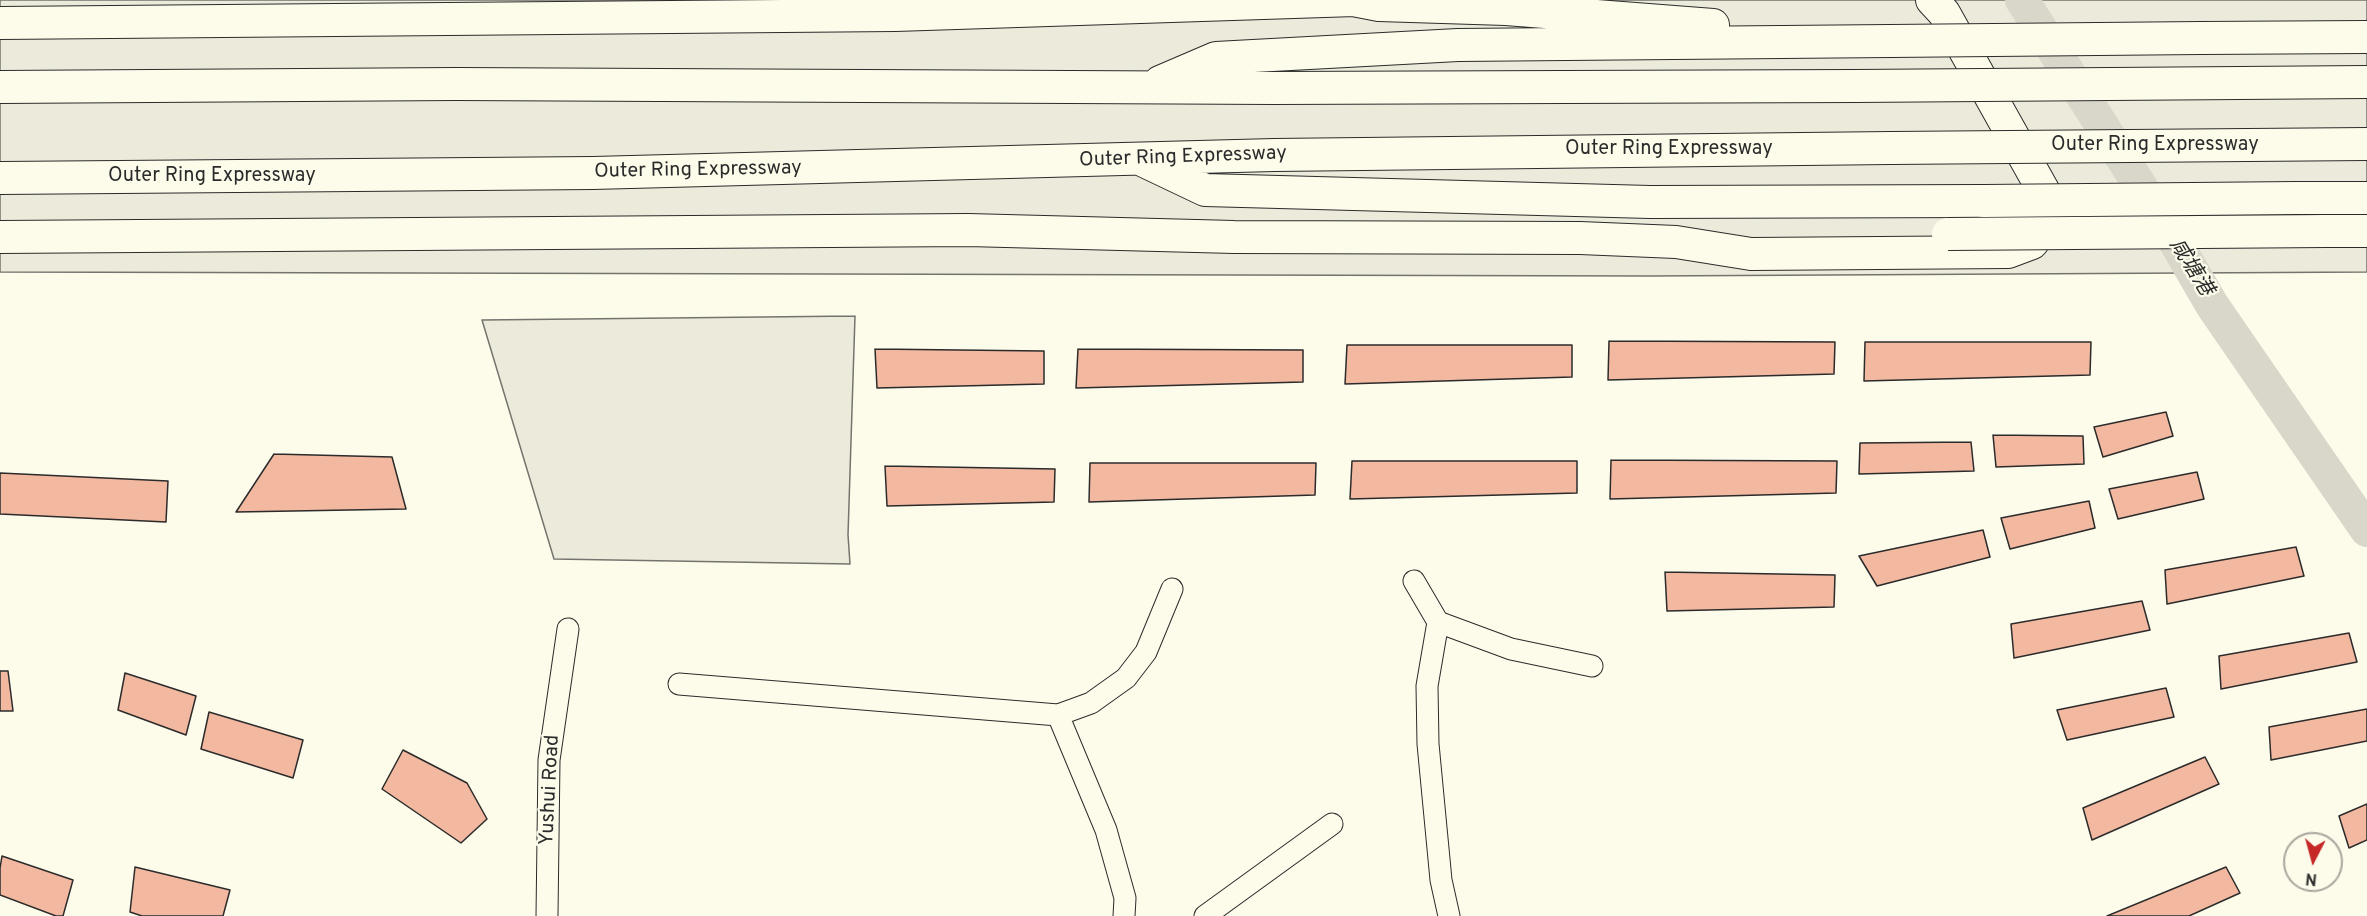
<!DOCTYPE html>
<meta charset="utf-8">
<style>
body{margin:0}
#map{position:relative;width:2367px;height:916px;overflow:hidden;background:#fdfbea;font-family:Overpass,sans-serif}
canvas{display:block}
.north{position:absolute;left:2283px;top:832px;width:60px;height:60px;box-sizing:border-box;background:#fdfbea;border:2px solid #a9a89e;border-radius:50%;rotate:186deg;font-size:16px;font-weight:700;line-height:24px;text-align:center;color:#2b2b2b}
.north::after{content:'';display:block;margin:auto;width:21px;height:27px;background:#c62828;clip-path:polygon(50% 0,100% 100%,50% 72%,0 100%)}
</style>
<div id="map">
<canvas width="2367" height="916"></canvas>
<div class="north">N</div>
</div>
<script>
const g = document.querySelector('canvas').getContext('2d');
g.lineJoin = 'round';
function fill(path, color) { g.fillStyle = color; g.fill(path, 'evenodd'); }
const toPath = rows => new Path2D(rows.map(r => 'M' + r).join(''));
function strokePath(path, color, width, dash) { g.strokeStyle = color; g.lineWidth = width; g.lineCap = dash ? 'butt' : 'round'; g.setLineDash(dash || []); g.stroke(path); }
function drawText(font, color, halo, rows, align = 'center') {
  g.font = font + ' Overpass,"Noto Sans SC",sans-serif'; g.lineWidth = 4.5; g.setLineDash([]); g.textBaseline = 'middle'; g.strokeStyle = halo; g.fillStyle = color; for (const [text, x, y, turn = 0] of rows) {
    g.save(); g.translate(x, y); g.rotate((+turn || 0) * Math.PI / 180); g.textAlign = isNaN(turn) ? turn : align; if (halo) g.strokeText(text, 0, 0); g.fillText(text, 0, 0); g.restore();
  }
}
const green = toPath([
 [0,0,2367,0,2367,272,1649,276,0,272,0,0]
]);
fill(green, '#ecebdb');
strokePath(green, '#74746e', 1.5);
const parking = toPath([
 [855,316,848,535,850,564,554,559,482,320,855,316]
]);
fill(parking, '#eceadb');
strokePath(parking, '#74746e', 1.5);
strokePath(toPath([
 [2022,0,2172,236,2212,305,2367,530]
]), '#d8d7c9', 34);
const building = toPath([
 [1609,341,1835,342,1834,374,1608,380,1609,341],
 [1865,342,2091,342,2090,375,1864,381,1865,342],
 [1347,345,1572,345,1572,377,1345,384,1347,345],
 [875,349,1044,351,1044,384,877,388,875,349],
 [1078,349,1303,350,1303,382,1076,388,1078,349],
 [2166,412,2173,436,2103,457,2094,427,2166,412],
 [1993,435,2083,436,2084,464,1996,467,1993,435],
 [1971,442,1974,471,1859,474,1860,443,1971,442],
 [274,454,392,457,406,509,236,512,274,454],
 [1611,460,1837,461,1836,493,1610,499,1611,460],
 [1352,461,1577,461,1577,493,1350,499,1352,461],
 [1090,463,1316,463,1315,495,1089,502,1090,463],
 [885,466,1055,469,1054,502,887,506,885,466],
 [2197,472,2204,499,2118,519,2109,489,2197,472],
 [0,473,168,481,166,522,0,514,0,473],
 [2089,501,2095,528,2010,549,2001,518,2089,501],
 [1983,530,1990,557,1877,586,1859,556,1983,530],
 [2296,547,2304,576,2167,604,2165,570,2296,547],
 [1665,572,1835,575,1834,607,1667,611,1665,572],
 [2142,601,2150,630,2014,658,2011,624,2142,601],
 [2349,633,2357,662,2221,689,2219,656,2349,633],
 [0,671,8,671,13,711,0,711,0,671],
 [125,673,196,696,186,735,118,710,125,673],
 [2166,688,2174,717,2067,740,2057,710,2166,688],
 [2367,709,2367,741,2271,760,2269,727,2367,709],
 [209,712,303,740,293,778,201,749,209,712],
 [403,750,467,783,487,819,461,843,382,789,403,750],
 [2205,757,2219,784,2092,840,2083,808,2205,757],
 [2367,804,2367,840,2349,848,2339,816,2367,804],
 [2,856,73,880,63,916,56,916,0,895,0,868,2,856],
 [135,867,230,890,223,916,142,916,130,912,135,867],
 [2226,867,2240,893,2189,916,2107,916,2226,867]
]);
fill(building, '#f2b8a0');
strokePath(building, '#2b2b2b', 1.5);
const minor = toPath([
 [1414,581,1438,622,1511,649,1592,666],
 [1438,622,1427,686,1428,744,1441,880,1449,916],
 [679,684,1058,715,1091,703,1126,678,1146,652,1172,589],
 [1058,715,1106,830,1125,898,1124,916],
 [547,916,549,760,568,629],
 [1205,916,1332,824]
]);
const highway = toPath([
 [1353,0,1379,5,1506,9,1713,25],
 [0,23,895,15,1355,0],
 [2201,38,2367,37],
 [1160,82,1216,58,1458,45,1890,41],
 [0,87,456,84,1274,88,1855,86],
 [1144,161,1205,190,1650,202,1984,201],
 [0,178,593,173,1274,155,1891,148],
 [2296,198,2367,198],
 [2326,231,2367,231],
 [0,237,968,230,1234,237,1580,238,1676,242,1751,254,2008,252,2032,243,2048,221,2048,199,1944,13,1932,0]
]);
strokePath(minor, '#2b2b2b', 23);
strokePath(highway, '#2b2b2b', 34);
strokePath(minor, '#fdfbea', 21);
strokePath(highway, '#fdfbea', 32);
const highwayBridge = toPath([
 [1890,41,2201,38],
 [1855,86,2367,82],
 [1891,148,2367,144],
 [1984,201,2296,198],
 [1948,234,2326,231]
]);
strokePath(highwayBridge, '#2b2b2b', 34, []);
strokePath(highwayBridge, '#fdfbea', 32);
drawText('20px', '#2b2b2b', '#fdfbea', [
 ["Outer Ring Expressway",2155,146],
 ["Outer Ring Expressway",1669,150],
 ["Outer Ring Expressway",1183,158,-2],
 ["Outer Ring Expressway",698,171,-1],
 ["Outer Ring Expressway",212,177],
 ["Yushui Road",551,790,-87]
]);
drawText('italic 21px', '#2b2b2b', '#fdfbea', [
 ["咸塘港",2190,268,58]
]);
</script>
